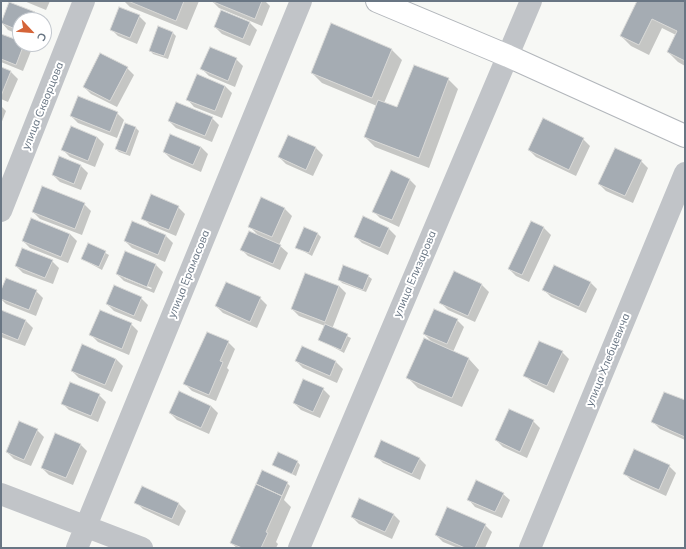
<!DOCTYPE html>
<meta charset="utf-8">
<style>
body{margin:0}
#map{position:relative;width:686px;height:549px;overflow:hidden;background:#f7f8f5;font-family:Mulish,sans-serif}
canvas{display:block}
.frame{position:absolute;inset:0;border:2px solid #697684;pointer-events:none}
.north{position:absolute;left:12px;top:12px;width:40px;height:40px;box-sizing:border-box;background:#fff;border:1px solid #c3c8ce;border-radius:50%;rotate:116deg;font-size:11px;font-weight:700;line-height:16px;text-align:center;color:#697684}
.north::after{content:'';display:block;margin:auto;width:14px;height:18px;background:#d56438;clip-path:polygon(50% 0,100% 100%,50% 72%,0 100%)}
</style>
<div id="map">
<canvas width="686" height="549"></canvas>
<div class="frame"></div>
<div class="north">С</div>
</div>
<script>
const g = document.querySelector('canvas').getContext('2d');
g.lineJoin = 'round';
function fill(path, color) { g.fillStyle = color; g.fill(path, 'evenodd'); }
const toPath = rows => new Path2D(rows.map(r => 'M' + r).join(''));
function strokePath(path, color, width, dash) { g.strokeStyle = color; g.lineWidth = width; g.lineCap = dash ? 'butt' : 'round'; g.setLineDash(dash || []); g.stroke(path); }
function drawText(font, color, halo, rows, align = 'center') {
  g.font = font + ' Mulish,sans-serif'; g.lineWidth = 4; g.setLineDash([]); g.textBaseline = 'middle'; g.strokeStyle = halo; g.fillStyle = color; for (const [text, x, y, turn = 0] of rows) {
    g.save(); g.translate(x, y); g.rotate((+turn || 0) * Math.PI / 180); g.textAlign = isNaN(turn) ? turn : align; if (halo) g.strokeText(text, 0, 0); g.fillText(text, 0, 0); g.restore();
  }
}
fill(toPath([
 [24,1,50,1,46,10],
 [124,1,199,1,187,30,130,7],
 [212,1,265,1,270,6,262,26,219,8],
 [638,1,685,1,685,66,678,62,668,52,676,35,662,28,649,55,631,46,621,36],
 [10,3,35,13,42,20,20,20,20,35,8,30,2,23],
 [222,12,250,23,257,30,250,46,222,34,215,27],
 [139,16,146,23,137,44,118,36,111,29],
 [159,27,173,33,176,36,168,59,153,54,150,50],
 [1,35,24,44,31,51,23,71,1,62],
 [392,50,402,60,384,103,398,109,448,79,458,89,429,168,375,147,365,137,377,106,322,83,312,73],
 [236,59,243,66,235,87,209,76,202,69],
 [1,68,11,72,18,79,8,102,1,99],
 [127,68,134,75,117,107,91,94,84,87],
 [225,86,232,93,222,118,194,107,188,100],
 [1,106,6,111,1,124],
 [117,113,124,120,117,138,78,123,71,116],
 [212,118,219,125,212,142,176,128,169,121],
 [125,124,136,128,139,131,130,156,119,152,116,149],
 [288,136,316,148,323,155,313,176,286,164,279,157],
 [97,137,104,144,95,167,70,157,63,150],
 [583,139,590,146,576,176,536,157,529,150],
 [201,147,208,154,201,172,171,159,164,152],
 [59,158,81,166,88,173,81,190,60,182,53,175],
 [641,161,648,168,633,203,606,191,599,184],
 [409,179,416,186,399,227,380,218,373,211],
 [261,199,285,209,292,216,279,245,288,253,280,270,248,256,241,249,259,236,249,226],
 [84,204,91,211,82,235,40,219,33,212],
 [178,207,185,214,176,236,150,225,143,218],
 [364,218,389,229,396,236,388,255,362,243,355,236],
 [133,222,166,236,173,243,165,262,132,248,125,241],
 [531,222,544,228,551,235,529,282,516,276,509,269],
 [317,233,321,237,312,256,296,247],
 [70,234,77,241,68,263,30,248,23,241],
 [89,244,109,255,102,270,82,259],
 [126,253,156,265,163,272,154,293,124,281,117,274],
 [124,276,152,288,151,289,124,278],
 [52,261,59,268,53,284,23,273,16,266],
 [454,273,482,285,489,292,475,322,448,310,441,303],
 [368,276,372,279,366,292,342,283,339,279],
 [590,282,597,289,586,313,551,297,544,290],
 [339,286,346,293,332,329,351,338,344,353,319,339,325,326,299,316,292,309],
 [36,291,43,298,36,316,6,304,1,299,1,293],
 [141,298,148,305,141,322,114,311,107,304],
 [260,298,267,305,257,328,223,313,216,306],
 [1,311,26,321,33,328,25,346,1,337],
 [457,320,464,327,453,352,469,359,479,370,462,407,418,388,408,378,434,344,424,334],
 [131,324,138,331,129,355,98,342,91,335],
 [228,342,235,349,227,368,229,370,216,401,192,391,185,384],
 [562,352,569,359,554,393,532,382,525,376],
 [116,359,123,366,112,392,79,378,72,371],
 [296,361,336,362,343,369,337,383,303,368],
 [323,389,330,396,320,418,301,410,294,403],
 [99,395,106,402,98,422,69,410,62,403],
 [685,401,685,440,660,429,653,422],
 [211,406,218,413,209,434,177,420,170,413],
 [533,421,540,428,527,458,503,447,496,440],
 [37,430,44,437,31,466,14,459,7,452],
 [80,444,87,451,73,485,49,475,42,468],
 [376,456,419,458,426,465,420,480,383,463],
 [297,461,300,465,296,476,273,465],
 [669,466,676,473,666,496,631,480,624,473],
 [287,483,290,486,284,500,291,507,276,542,278,544,276,548,237,548,231,543],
 [142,488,179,504,186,511,179,526,143,509,136,502],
 [503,494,510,500,502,518,475,507,469,500],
 [393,514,400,521,392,539,359,524,352,517],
 [485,525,492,532,485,548,458,548,443,542,436,535]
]), '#0003');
const building = toPath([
 [128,1,184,1,176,21,128,1],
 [211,1,262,1,255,19,211,1],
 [637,1,685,1,685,61,667,52,677,31,652,19,639,45,620,36,637,1],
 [9,2,35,12,32,20,20,20,20,31,1,23,9,2],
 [119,7,140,15,130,38,110,30,119,7],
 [221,10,250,22,243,39,214,27,221,10],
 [331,23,392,49,372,98,311,73,331,23],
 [158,26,173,32,164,56,149,51,158,26],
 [1,34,20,41,20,44,24,44,16,65,1,59,1,34],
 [210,47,237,58,228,81,200,69,210,47],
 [100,53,128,67,110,101,83,87,100,53],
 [414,65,449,78,419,158,364,137,378,100,397,107,414,65],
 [1,67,11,71,1,96,1,67],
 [197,74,225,86,215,111,186,100,197,74],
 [78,96,118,112,110,132,70,116,78,96],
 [176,102,213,117,205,136,168,121,176,102],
 [543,118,584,138,569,170,528,150,543,118],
 [125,123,136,127,126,153,115,149,125,123],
 [71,126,97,137,88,161,61,150,71,126],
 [170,134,201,147,193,165,163,152,170,134],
 [288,135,316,147,306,170,278,157,288,135],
 [615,148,642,160,625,196,598,184,615,148],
 [59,156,81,165,74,184,52,175,59,156],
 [391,170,410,179,392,220,372,212,391,170],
 [42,186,85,203,75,229,32,212,42,186],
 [151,194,179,206,169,230,141,219,151,194],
 [261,197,285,208,272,237,248,227,261,197],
 [363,216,389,228,380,248,354,237,363,216],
 [31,218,70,234,61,257,22,241,31,218],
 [132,221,166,235,158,255,124,241,132,221],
 [531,221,544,227,522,275,508,269,531,221],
 [304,227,318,233,309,253,295,248,304,227],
 [249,231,281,245,273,264,240,250,249,231],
 [88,243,106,251,99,267,81,259,88,243],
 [22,248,53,260,45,278,15,266,22,248],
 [125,251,156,264,147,287,116,274,125,251],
 [343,265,369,275,363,290,338,280,343,265],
 [554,265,591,282,579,307,542,290,554,265],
 [454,271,482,284,468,316,439,303,454,271],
 [305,273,339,286,325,322,291,309,305,273],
 [6,278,37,290,29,310,1,299,1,290,6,278],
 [226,282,261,297,250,322,215,306,226,282],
 [114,285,142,297,134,316,106,304,114,285],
 [434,309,458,319,447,344,423,334,434,309],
 [1,310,26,320,18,340,1,333,1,310],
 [100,310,132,323,122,349,89,335,100,310],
 [325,324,348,334,341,350,318,340,325,324],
 [207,332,229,341,220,361,223,362,209,395,183,384,207,332],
 [424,338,469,358,452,398,406,378,424,338],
 [539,341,563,351,547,386,523,376,539,341],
 [82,344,116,359,105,385,71,371,82,344],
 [302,346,336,361,330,376,295,361,302,346],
 [303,379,324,388,313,412,293,403,303,379],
 [70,382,100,394,91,416,61,404,70,382],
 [179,391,211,406,201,428,169,413,179,391],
 [664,392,685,400,685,437,651,422,664,392],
 [509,409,534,420,520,452,495,440,509,409],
 [19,421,38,429,24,460,6,452,19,421],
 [55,433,81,444,66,478,41,468,55,433],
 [381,440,420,458,412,474,374,457,381,440],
 [634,449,670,465,659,490,623,474,634,449],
 [278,452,298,461,292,474,272,465,278,452],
 [262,470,288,482,282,496,256,484,262,470],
 [476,480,504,493,495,512,467,500,476,480],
 [256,484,282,496,266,532,268,533,261,548,242,548,230,543,256,484],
 [142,486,179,503,172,519,134,503,142,486],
 [359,498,394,514,385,532,351,517,359,498],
 [447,507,486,524,475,548,465,548,435,535,447,507]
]);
fill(building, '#a5acb3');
strokePath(building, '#d9d9d7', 1);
const primary = toPath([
 [377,1,508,56,685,136]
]);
strokePath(primary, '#b2b6bb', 24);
strokePath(toPath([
 [1,211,84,1],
 [1,494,142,548],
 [77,548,301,1],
 [299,548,531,1],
 [530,548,685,173]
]), '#c1c4c8', 22);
strokePath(primary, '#fff', 22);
drawText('11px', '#697684', '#fff', [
 ["улица Скворцова",43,106,-68],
 ["улица Ерамасова",189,274,-68],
 ["улица Елизарова",415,274,-67],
 ["улица Хлебцевича",608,360,-68]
]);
</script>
